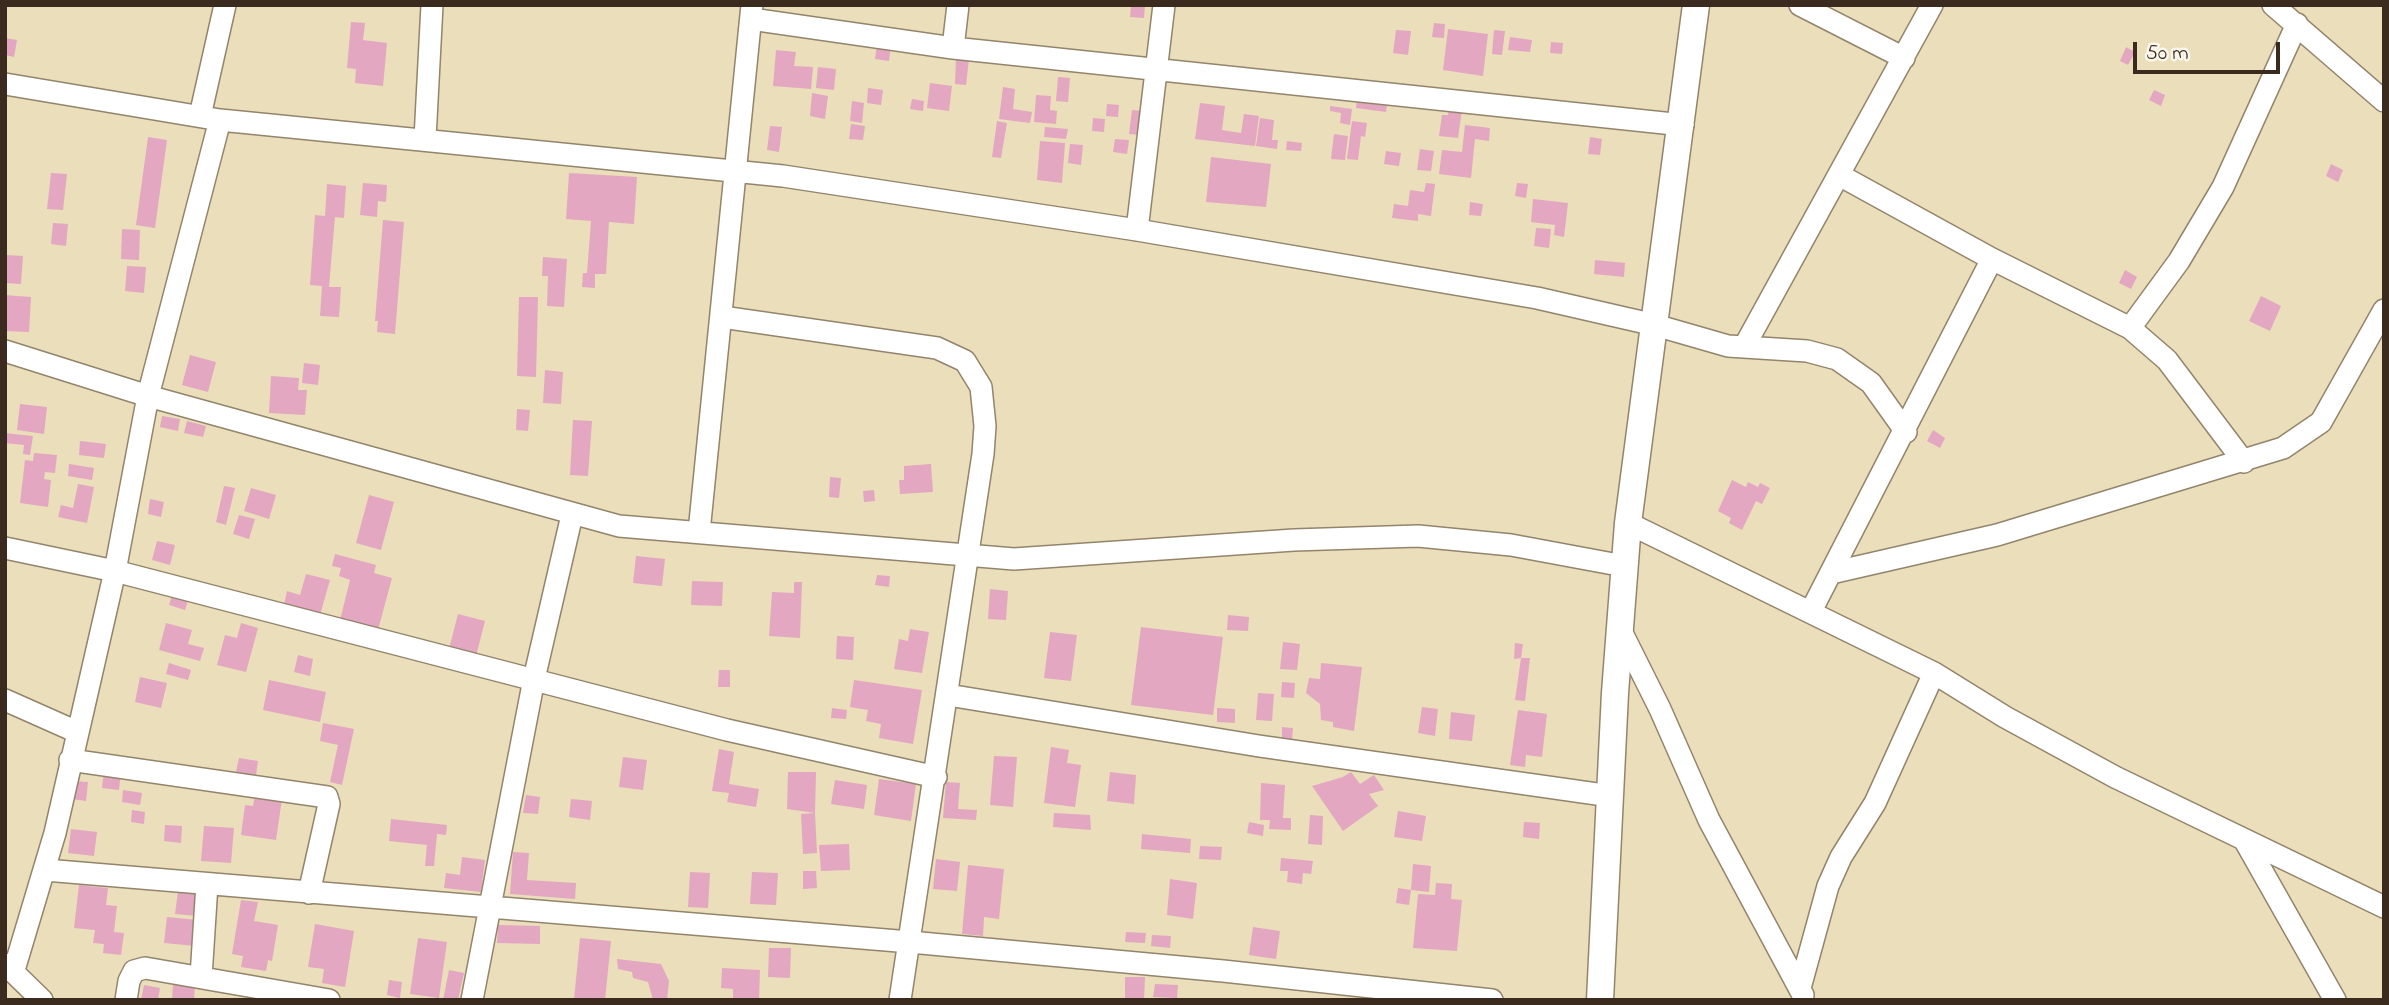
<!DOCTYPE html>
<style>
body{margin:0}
#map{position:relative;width:2389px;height:1005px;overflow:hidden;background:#ebdeba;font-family:"Indie Flower",sans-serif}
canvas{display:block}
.frame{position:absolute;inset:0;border:7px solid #3b2a1e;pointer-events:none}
.scale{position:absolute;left:2133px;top:42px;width:147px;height:32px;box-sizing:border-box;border:4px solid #3b2a1e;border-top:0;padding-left:9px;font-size:21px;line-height:24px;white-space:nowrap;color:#3b2a1e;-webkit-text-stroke:5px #fbf7ec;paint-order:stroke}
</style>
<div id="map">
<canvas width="2389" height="1005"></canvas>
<div class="frame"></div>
<div class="scale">50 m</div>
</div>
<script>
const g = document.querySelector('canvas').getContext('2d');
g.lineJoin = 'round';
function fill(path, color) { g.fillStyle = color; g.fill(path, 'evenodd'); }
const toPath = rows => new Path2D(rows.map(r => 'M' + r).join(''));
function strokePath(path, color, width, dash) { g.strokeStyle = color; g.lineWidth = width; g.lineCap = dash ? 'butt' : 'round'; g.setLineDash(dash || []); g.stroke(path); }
fill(toPath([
 [1131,5,1145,5,1144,18,1130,17],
 [351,22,365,23,363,40,387,43,383,86,355,83,356,69,347,68],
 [1434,23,1445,24,1444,38,1432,37],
 [1448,29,1488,34,1483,76,1443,70],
 [1396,30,1411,31,1408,55,1393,53],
 [1494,30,1505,31,1502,55,1492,54],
 [1510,37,1532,40,1530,52,1508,50],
 [5,38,17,40,14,57,5,55],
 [1551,42,1563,43,1562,54,1550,53],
 [877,43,891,45,889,61,875,59],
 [2126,47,2135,52,2128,65,2120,61],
 [776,50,796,52,794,66,813,67,811,89,773,86],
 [956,58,969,59,966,85,955,84],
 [818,67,836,69,834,90,816,88],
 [1058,77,1070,78,1068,102,1056,101],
 [930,83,952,86,949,111,927,108],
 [1003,87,1015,89,1013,109,1032,112,1030,123,999,119],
 [868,88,883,90,881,105,867,103],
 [2154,90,2165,95,2161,106,2149,100],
 [812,93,828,96,825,119,810,116],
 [1036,95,1051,96,1050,110,1057,111,1056,124,1034,122],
 [1357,96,1388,99,1386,112,1356,108],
 [912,99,924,101,923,111,910,109],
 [852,101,864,103,862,123,850,121],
 [1200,103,1225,106,1222,130,1241,133,1244,114,1259,116,1255,146,1195,139],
 [1107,104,1119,105,1118,117,1106,116],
 [1330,106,1352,109,1350,125,1340,123,1341,113,1330,111],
 [1449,108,1462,110,1458,138,1439,136,1442,115,1448,115],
 [1132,110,1143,111,1140,135,1129,134],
 [1093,118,1105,119,1104,132,1092,131],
 [1260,118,1274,120,1272,140,1278,140,1277,149,1256,146],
 [997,121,1007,123,1001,158,992,157],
 [1352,121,1367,123,1365,137,1361,136,1358,160,1347,159],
 [851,124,865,126,863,140,849,139],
 [1465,125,1490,128,1489,141,1475,139,1471,178,1439,174,1442,150,1462,152],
 [770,126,782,127,779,152,767,150],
 [1045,127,1068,129,1066,139,1044,137],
 [1334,134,1348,136,1345,160,1331,159],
 [148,137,167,140,155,228,136,225],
 [1590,137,1602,139,1600,155,1588,154],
 [1115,139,1129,140,1127,154,1113,152],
 [1040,141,1065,143,1062,183,1037,180],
 [1287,141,1302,143,1301,151,1286,150],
 [1070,144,1083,145,1081,165,1068,163],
 [1420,149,1434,151,1431,171,1417,170],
 [1386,151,1401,153,1399,166,1384,164],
 [1211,157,1271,164,1266,207,1206,202],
 [2331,164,2343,170,2338,182,2326,176],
 [51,173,67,174,63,210,47,209],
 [569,173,637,177,634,224,609,222,606,274,595,274,595,288,582,287,583,273,587,273,591,221,566,219],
 [363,183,387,185,386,202,378,201,377,217,360,215],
 [1426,183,1435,184,1431,216,1418,214,1418,221,1392,218,1394,204,1408,206,1410,190,1424,192],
 [1517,183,1528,184,1526,198,1515,196],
 [327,184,346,186,344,218,335,217,329,287,341,287,339,317,320,316,322,286,310,285,315,215,325,216],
 [1533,199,1568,203,1564,237,1554,235,1555,225,1531,222],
 [1470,202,1483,204,1481,216,1469,215],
 [383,220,404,222,395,334,377,332,378,321,375,321],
 [53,223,68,224,66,246,51,244],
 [1536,228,1551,229,1549,248,1534,246],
 [122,229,140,230,139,260,121,259],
 [6,255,23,256,21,284,5,283],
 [543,257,567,259,564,307,547,306,548,276,542,276],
 [1595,260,1625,263,1624,277,1594,274],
 [127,266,146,267,144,293,125,291],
 [2125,270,2137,277,2131,289,2119,283],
 [5,295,31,297,29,332,5,331],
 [2261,296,2281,306,2270,331,2249,321],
 [519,297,538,297,536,377,517,376],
 [190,355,216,362,208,392,182,385],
 [304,363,320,365,318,385,302,383],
 [545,370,563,372,561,404,543,403],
 [271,376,299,378,298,390,307,390,305,415,269,413],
 [20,404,47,407,44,434,17,430],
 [517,409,530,410,528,431,516,430],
 [162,416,180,419,178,431,160,427],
 [573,420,592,421,588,476,570,475],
 [187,421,206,426,203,437,184,433],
 [1933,430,1945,438,1940,448,1927,441],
 [5,433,33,436,30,455,23,454,24,445,5,443],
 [80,441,106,444,104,458,79,455],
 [34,453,57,455,55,473,45,472,44,479,51,480,48,507,20,503,25,460,33,461],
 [69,464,94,468,92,480,68,476],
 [931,464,933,492,900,494,899,480,904,480,904,466],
 [830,477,841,478,839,498,829,497],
 [1732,480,1746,487,1748,482,1758,487,1760,483,1770,488,1762,504,1756,501,1742,530,1729,523,1731,518,1718,511],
 [78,484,94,487,87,523,58,517,61,505,73,508],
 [224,486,235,488,226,525,216,522],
 [251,488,276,495,269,519,244,511],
 [874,490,875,501,864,502,863,491],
 [369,495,394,502,381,550,356,543],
 [150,499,164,502,161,517,148,514],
 [239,515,255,519,249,539,233,534],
 [157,541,175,545,170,565,152,560],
 [335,554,376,565,374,573,392,578,378,630,340,620,350,580,339,576,341,568,332,566],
 [636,556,665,559,662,586,633,583],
 [306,574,330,580,320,615,284,605,287,591,300,595],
 [877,575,890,576,889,587,875,585],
 [692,581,723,582,722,606,691,605],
 [794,582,802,582,800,638,769,636,772,592,794,593],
 [990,589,1008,591,1006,620,988,619],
 [173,592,189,597,185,610,169,605],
 [458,614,485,621,476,656,449,649],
 [1228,615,1249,617,1248,631,1227,630],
 [166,623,192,630,188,644,204,648,200,661,159,650],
 [241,623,258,628,246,672,217,665,225,635,237,638],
 [1141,627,1223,637,1213,715,1131,705],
 [910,629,929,632,922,673,894,669,899,639,908,641],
 [1050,632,1077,635,1071,681,1044,678],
 [837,636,854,637,853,660,836,659],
 [1283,642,1300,644,1297,670,1280,669],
 [1515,643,1523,644,1521,658,1530,658,1525,701,1515,700,1521,658,1514,659],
 [298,655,313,659,310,676,294,672],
 [169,663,191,670,188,680,166,674],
 [1321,663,1362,667,1354,731,1333,727,1333,722,1321,720,1320,704,1306,693,1309,678,1320,679],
 [719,670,730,670,730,687,718,687],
 [140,677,167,683,161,708,135,702],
 [269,680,326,692,320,722,263,710],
 [854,680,922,690,913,744,879,738,881,724,866,721,868,710,850,707],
 [1282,682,1295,683,1294,698,1281,697],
 [1258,693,1274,694,1272,721,1256,720],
 [1422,707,1438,709,1435,736,1418,733],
 [832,708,847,710,846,719,831,718],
 [1217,708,1235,709,1235,723,1217,722],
 [1518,710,1547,714,1542,757,1526,755,1525,767,1510,765],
 [1451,712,1475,715,1472,741,1449,739],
 [323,723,354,729,342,785,330,782,338,745,320,741],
 [1282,727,1293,728,1292,740,1282,740],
 [1051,747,1069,750,1067,763,1081,765,1075,807,1044,803],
 [719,749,734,752,729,784,759,789,756,807,727,802,729,793,712,791],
 [994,756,1017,757,1013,807,990,805],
 [623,757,647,760,643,790,619,787],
 [239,758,258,761,256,775,236,772],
 [104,769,121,771,119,790,102,788],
 [788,772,816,772,815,813,787,809],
 [1110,772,1136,775,1134,804,1107,801],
 [1351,772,1360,784,1374,775,1384,790,1369,794,1378,806,1343,831,1312,786,1343,777],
 [879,779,916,784,911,821,874,815],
 [835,780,867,785,864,809,831,804],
 [74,781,88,782,86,801,72,799],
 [946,782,960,783,958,809,977,810,976,820,943,818],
 [1261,783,1285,785,1283,818,1291,818,1291,830,1269,829,1270,820,1260,820],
 [123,790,142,793,140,805,122,802],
 [255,795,282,799,276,840,241,835,245,805,253,806],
 [526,795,540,797,538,814,523,813],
 [571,799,592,801,590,820,569,817],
 [132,810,145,812,144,824,131,822],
 [1398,811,1426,816,1422,841,1394,837],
 [815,813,817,853,803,854,801,814],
 [1054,813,1090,815,1091,830,1053,827],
 [1310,815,1323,816,1322,845,1308,844],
 [391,819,447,825,446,835,437,834,434,866,425,866,427,845,389,841],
 [1249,822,1264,825,1263,836,1247,833],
 [1524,822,1540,823,1539,839,1523,837],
 [165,825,182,826,181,843,164,841],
 [204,826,234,828,231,863,201,861],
 [71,829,97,832,94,856,68,853],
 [1142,834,1191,839,1190,853,1141,849],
 [849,844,850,870,821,871,819,845],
 [1200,846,1222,847,1221,860,1199,859],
 [513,852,529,853,527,880,576,883,575,899,510,894],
 [462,857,485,860,481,892,444,888,446,873,460,875],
 [1281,858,1313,861,1311,874,1303,873,1302,884,1287,882,1288,871,1280,871],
 [936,859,960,862,957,891,933,889],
 [1413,864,1431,866,1429,892,1411,890],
 [968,865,1004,869,999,919,984,917,983,936,962,934],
 [803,871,816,871,817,888,803,889],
 [690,872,710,873,708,908,688,907],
 [752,872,778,873,776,905,750,904],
 [1170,879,1197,883,1193,919,1167,915],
 [1436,883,1452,884,1451,899,1462,900,1457,951,1413,948,1418,894,1435,895],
 [79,885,108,888,106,905,117,906,114,932,124,933,121,955,103,953,104,944,93,943,95,930,74,928],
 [1398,888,1411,890,1409,905,1396,903],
 [178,891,200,893,197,916,175,914],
 [241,900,258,902,254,921,278,925,272,961,268,960,266,971,241,967,243,956,232,954],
 [167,917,198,920,196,946,164,943],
 [315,924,354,931,345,987,322,983,324,969,308,967],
 [498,925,540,926,540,944,497,943],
 [1253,927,1280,931,1276,959,1249,955],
 [1126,932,1146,933,1145,943,1125,942],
 [1152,935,1171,936,1170,948,1151,946],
 [418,938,447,942,439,998,410,994],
 [580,938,611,941,605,1000,574,1000],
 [769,948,791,948,790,978,768,977],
 [617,959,661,964,669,981,667,1000,653,1000,648,982,633,978,632,972,618,969],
 [722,968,760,970,759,1000,733,1000,733,989,721,988],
 [449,970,464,973,458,1000,443,1000],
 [1125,977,1145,977,1144,1000,1125,1000],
 [389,980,402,982,400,998,387,995],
 [173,983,195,984,194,1000,172,1000],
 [1155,984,1178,985,1177,998,1153,997],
 [144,985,160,988,158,1000,141,1000]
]), '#e3a7c2');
const minor = toPath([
 [1800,5,1904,58],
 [2273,5,2384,101],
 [751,19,953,48,1683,125],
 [953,48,958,5],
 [5,84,220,120,783,176,1137,230,1537,298,1655,325,1728,346,1807,351,1837,359,1871,383,1906,432],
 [200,116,225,5],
 [425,139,432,5],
 [1841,176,1992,259,2130,328,2167,360,2244,462],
 [1137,230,1164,5],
 [722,317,937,348,965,361,981,387,985,426,983,454,900,1000],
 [2130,328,2179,261,2223,187,2297,24],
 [1744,347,1932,5],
 [5,351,148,396,619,526,1014,559,1294,540,1418,536,1511,545,1624,566],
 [1628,523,1934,673,1875,803,1841,857,1828,886,1800,988],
 [699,532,752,5],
 [5,548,115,571,727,730,936,777],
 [1831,573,1997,535,2283,448,2321,422,2384,310],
 [1811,611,1992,259],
 [1621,631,1660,709,1709,820,1803,995],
 [1934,673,2005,717,2115,777,2384,907],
 [948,695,1259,746,1611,796],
 [5,700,77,732],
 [70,760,327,797,329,804,309,893],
 [2245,841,2335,1000],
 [45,870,910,942,1223,971,1492,1000],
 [5,964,42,1000],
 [14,970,55,833,115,571,148,396,220,120],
 [201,977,207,884],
 [126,1000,129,981,134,971,145,968,329,1000],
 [472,1000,534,679,572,515]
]);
const tertiary = toPath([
 [1600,1000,1615,693,1628,523,1696,5]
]);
strokePath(minor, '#93846c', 24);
strokePath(tertiary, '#93846c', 29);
strokePath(minor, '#fff', 21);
strokePath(tertiary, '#fff', 26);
</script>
